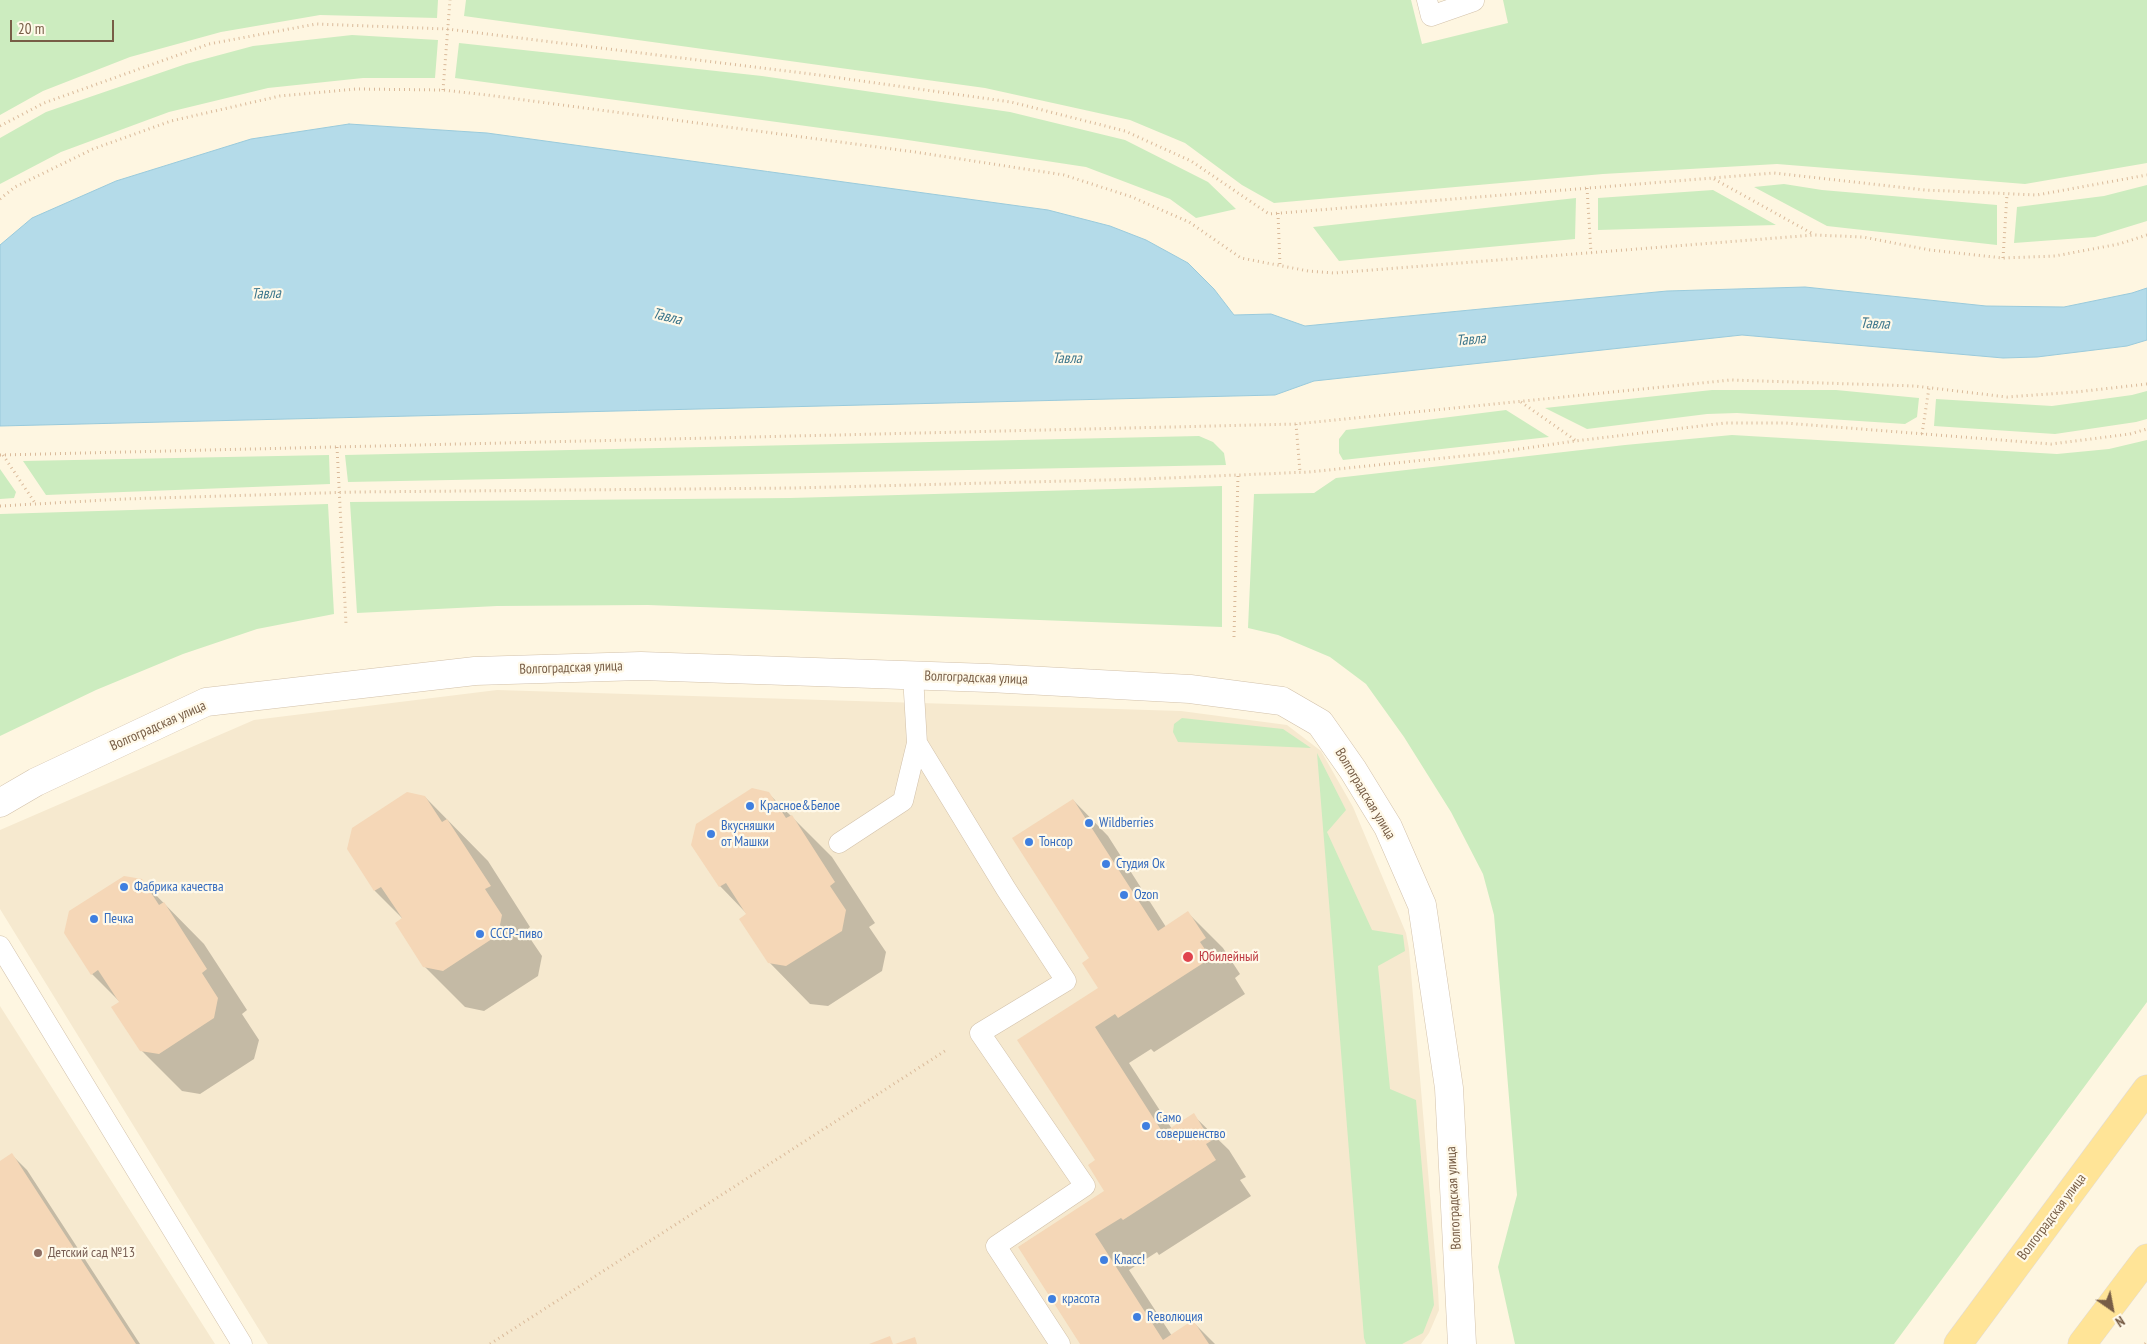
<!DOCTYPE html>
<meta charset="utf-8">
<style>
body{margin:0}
#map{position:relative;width:2147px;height:1344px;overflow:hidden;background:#fef6e1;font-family:"PT Sans Narrow",sans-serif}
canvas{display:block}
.north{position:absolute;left:2087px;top:1284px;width:50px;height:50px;-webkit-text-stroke:4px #fff9e9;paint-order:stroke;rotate:147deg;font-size:14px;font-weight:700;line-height:20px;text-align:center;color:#775d46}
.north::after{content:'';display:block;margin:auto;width:18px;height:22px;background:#775d46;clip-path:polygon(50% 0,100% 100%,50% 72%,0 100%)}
.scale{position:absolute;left:10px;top:20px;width:104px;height:22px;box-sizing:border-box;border:2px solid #775d46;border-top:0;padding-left:6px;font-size:15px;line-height:18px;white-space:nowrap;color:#775d46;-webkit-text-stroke:4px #fff9e9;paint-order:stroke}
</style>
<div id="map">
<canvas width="2147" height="1344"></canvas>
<div class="north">N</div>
<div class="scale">20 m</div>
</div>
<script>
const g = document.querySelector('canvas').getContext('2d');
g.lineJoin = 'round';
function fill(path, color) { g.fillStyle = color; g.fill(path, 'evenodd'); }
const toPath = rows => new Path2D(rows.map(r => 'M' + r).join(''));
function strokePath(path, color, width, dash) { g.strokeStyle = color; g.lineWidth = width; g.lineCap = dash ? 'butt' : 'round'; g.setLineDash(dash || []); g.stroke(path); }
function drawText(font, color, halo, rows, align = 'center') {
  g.font = font + ' "PT Sans Narrow",sans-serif'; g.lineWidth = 4.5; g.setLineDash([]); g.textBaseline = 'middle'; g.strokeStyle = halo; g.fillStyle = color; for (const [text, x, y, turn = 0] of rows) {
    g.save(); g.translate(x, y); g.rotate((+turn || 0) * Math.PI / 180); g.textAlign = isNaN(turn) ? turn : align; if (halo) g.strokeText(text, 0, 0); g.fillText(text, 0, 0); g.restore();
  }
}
fill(toPath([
 [497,690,1181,711,1287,725,1321,751,1353,807,1406,933,1409,949,1438,1289,1439,1310,1429,1333,1421,1344,268,1344,0,909,0,830,254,720],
 [0,1006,215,1344,0,1344]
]), '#f6e9cf');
fill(toPath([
 [0,0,438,0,437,18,320,15,221,32,130,57,43,91,0,115],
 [466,0,1411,0,1422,44,1508,23,1503,0,2147,0,2147,163,2025,184,1777,164,1603,174,1274,203,1242,185,1185,143,1130,120,985,88,464,16],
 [352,35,438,40,435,78,363,78,268,88,169,112,61,152,0,184,0,138,46,112,186,64,253,46],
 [459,43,762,76,1010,112,1125,140,1208,182,1236,209,1196,218,1170,199,1086,167,901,139,455,78],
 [1784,184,1822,190,1997,205,1997,245,1827,226,1754,187],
 [2147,185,2147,221,2095,237,2014,243,2017,207,2104,196],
 [1713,190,1776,225,1598,230,1598,198],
 [1576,198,1575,239,1339,261,1313,227],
 [1712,390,1836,390,1919,398,1917,417,1905,424,1737,413,1707,414,1587,429,1545,408],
 [2147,391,2147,419,2136,422,2055,434,1934,426,1936,399,2052,406,2132,395],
 [1506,410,1549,437,1343,460,1339,453,1339,439,1346,430],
 [1732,435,2057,454,2109,449,2147,440,2147,1002,1894,1344,1515,1344,1498,1267,1517,1195,1494,915,1483,874,1451,812,1404,737,1366,684,1330,657,1278,635,1248,628,1254,494,1314,493,1336,478,1625,445],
 [1199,436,1213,442,1224,453,1226,465,348,482,345,455],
 [329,455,330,484,46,495,23,461],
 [0,469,16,492,14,498,0,499],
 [1222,486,1222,627,648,605,497,606,357,613,350,502,790,498],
 [328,504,334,614,257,629,183,654,96,690,0,736,0,514],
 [1182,718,1283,729,1311,748,1178,742,1173,732,1174,724],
 [1317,753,1346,810,1327,832,1372,930,1403,935,1405,951,1378,966,1390,1089,1416,1100,1434,1305,1423,1333,1402,1344,1366,1344,1364,1338]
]), '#ccecbf');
const water = toPath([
 [349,124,487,133,1048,210,1110,226,1146,240,1188,263,1214,289,1234,315,1271,314,1305,326,1667,291,1805,287,1986,306,2064,307,2132,293,2147,288,2147,340,2127,346,2037,357,2003,358,1742,335,1314,381,1275,395,0,426,0,245,32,218,116,181,251,139,349,124]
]);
fill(water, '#b4dbe9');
strokePath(water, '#9acadb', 1);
fill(toPath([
 [768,793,832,857,875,923,869,927,886,952,882,971,828,1006,810,1004,769,962,748,915,720,886],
 [425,797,488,861,530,927,525,931,542,956,538,976,484,1011,465,1007,424,966,403,919,375,891,349,849],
 [1073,800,1108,836,1166,927,1188,913,1223,948,1240,974,1235,978,1245,994,1154,1052,1151,1049,1129,1063,1172,1129,1193,1115,1229,1150,1246,1177,1240,1180,1251,1196,1159,1255,1157,1252,1129,1270,1172,1336,1193,1322,1215,1344,1081,1344,1019,1247,1106,1191,1097,1161,1019,1040,1100,988,1091,958],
 [141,880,204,944,247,1010,242,1014,259,1040,254,1059,200,1094,182,1091,141,1050,120,1002,92,974],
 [12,1155,27,1170,140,1344,0,1344,0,1163]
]), '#0003');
fill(toPath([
 [752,788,769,792,786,818,792,815,835,882,830,886,846,910,842,931,786,966,768,963,739,919,746,914,726,883,719,887,691,845,696,824],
 [407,792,425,796,442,822,447,819,491,886,485,889,502,915,498,935,443,971,423,967,395,923,402,918,381,887,374,891,347,849,352,828],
 [1073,799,1158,931,1188,911,1206,938,1200,942,1211,958,1118,1018,1115,1014,1095,1027,1163,1133,1194,1113,1211,1141,1206,1144,1216,1160,1123,1220,1121,1218,1095,1234,1163,1340,1193,1320,1209,1344,1080,1344,1018,1247,1104,1191,1088,1165,1095,1160,1017,1040,1098,988,1082,963,1089,958,1012,838],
 [124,876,142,879,159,905,164,902,207,969,202,973,218,998,214,1018,159,1054,140,1051,111,1007,119,1002,98,970,91,975,64,933,69,911],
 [12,1153,136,1344,0,1344,0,1161],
 [890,1336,893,1344,869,1344],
 [915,1337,917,1344,895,1344]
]), '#f5d7b7');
const service = toPath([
 [1427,0,1431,16,1474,1],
 [913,676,917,743,1006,889,1066,981,980,1033,1085,1186,996,1246,1060,1344],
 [839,843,903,801,917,743],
 [0,946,242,1344]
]);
const minor = toPath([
 [0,803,36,782,206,702,475,671,641,666,989,678,1190,689,1282,701,1320,723,1353,770,1388,827,1422,905,1449,1088,1462,1344]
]);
const primary = toPath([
 [1958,1344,2147,1089],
 [2082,1344,2147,1258]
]);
strokePath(service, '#d2c1aa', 21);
strokePath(minor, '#d2c1aa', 29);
strokePath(primary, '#e1dbd6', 29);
strokePath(toPath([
 [443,90,450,0],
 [0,126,44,103,209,44,316,24,447,29,819,75,1011,102,1125,131,1191,161,1269,214,1774,173,1925,190,2037,195,2147,175],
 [1714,179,1813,234],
 [1587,188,1591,253],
 [0,199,15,187,93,149,171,121,280,96,356,89,443,90,487,95,915,152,1064,175,1132,197,1189,222,1241,258,1308,271,1334,273,1814,235,1863,237,1930,250,2003,258,2055,256,2119,244,2147,235],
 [1278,213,1280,266],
 [2003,258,2007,194],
 [1521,402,1575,440],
 [1296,424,1300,472],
 [1922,434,1929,388],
 [337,447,346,624],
 [0,455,1296,424,1731,380,1915,386,2007,397,2076,392,2147,384],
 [3,455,35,503],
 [0,506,124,499,355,492,794,488,1144,479,1309,472,1492,453,1575,441,1725,423,1785,423,2051,444,2130,434,2147,429],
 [1234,637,1238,474],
 [490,1344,948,1049],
 [2145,1344,2147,1342]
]), '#daba9a', 3, [1, 4]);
strokePath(service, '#fff', 20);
strokePath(minor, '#fff', 28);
strokePath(primary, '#ffe497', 28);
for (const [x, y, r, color] of [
 [750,806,5,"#3f7fe0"],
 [1089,823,5,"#3f7fe0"],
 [711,834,5,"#3f7fe0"],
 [1029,842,5,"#3f7fe0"],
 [1106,864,5,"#3f7fe0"],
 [124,887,5,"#3f7fe0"],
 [1124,895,5,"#3f7fe0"],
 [94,919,5,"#3f7fe0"],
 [480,934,5,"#3f7fe0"],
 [1188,957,6,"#e0444e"],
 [1146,1126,5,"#3f7fe0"],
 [38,1253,5,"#8d6e63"],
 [1104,1260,5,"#3f7fe0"],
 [1052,1299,5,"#3f7fe0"],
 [1137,1317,5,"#3f7fe0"]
]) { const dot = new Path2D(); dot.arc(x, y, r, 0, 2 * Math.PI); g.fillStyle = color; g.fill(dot); strokePath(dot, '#fff9e9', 2); }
drawText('14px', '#775d46', '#fff9e9', [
 ["Волгоградская улица",571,668,-2],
 ["Волгоградская улица",976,678,2],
 ["Волгоградская улица",158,726,-24],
 ["Волгоградская улица",1365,794,59],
 ["Волгоградская улица",1454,1198,-93],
 ["Волгоградская улица",2052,1217,-53]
]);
drawText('14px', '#366cbe', '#fff9e9', [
 ["Красное&Белое",760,806],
 ["Wildberries",1099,823],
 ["Вкусняшки",721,826],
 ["от Машки",721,842],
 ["Тонсор",1039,842],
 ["Студия Ок",1116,864],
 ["Фабрика качества",134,887],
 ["Ozon",1134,895],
 ["Печка",104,919],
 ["СССР-пиво",490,934],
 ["Само",1156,1118],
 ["совершенство",1156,1134],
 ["Класс!",1114,1260],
 ["красота",1062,1299],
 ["Rеволюция",1147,1317]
], 'left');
drawText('14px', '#be3a42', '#fff9e9', [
 ["Юбилейный",1199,957]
], 'left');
drawText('14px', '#785e54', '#fff9e9', [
 ["Детский сад №13",48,1253]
], 'left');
drawText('italic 15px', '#3e778c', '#fff9e9', [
 ["Тавла",266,294,-2],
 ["Тавла",667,317,14],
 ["Тавла",1875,324,2],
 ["Тавла",1471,340,-5],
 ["Тавла",1067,359]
]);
</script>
